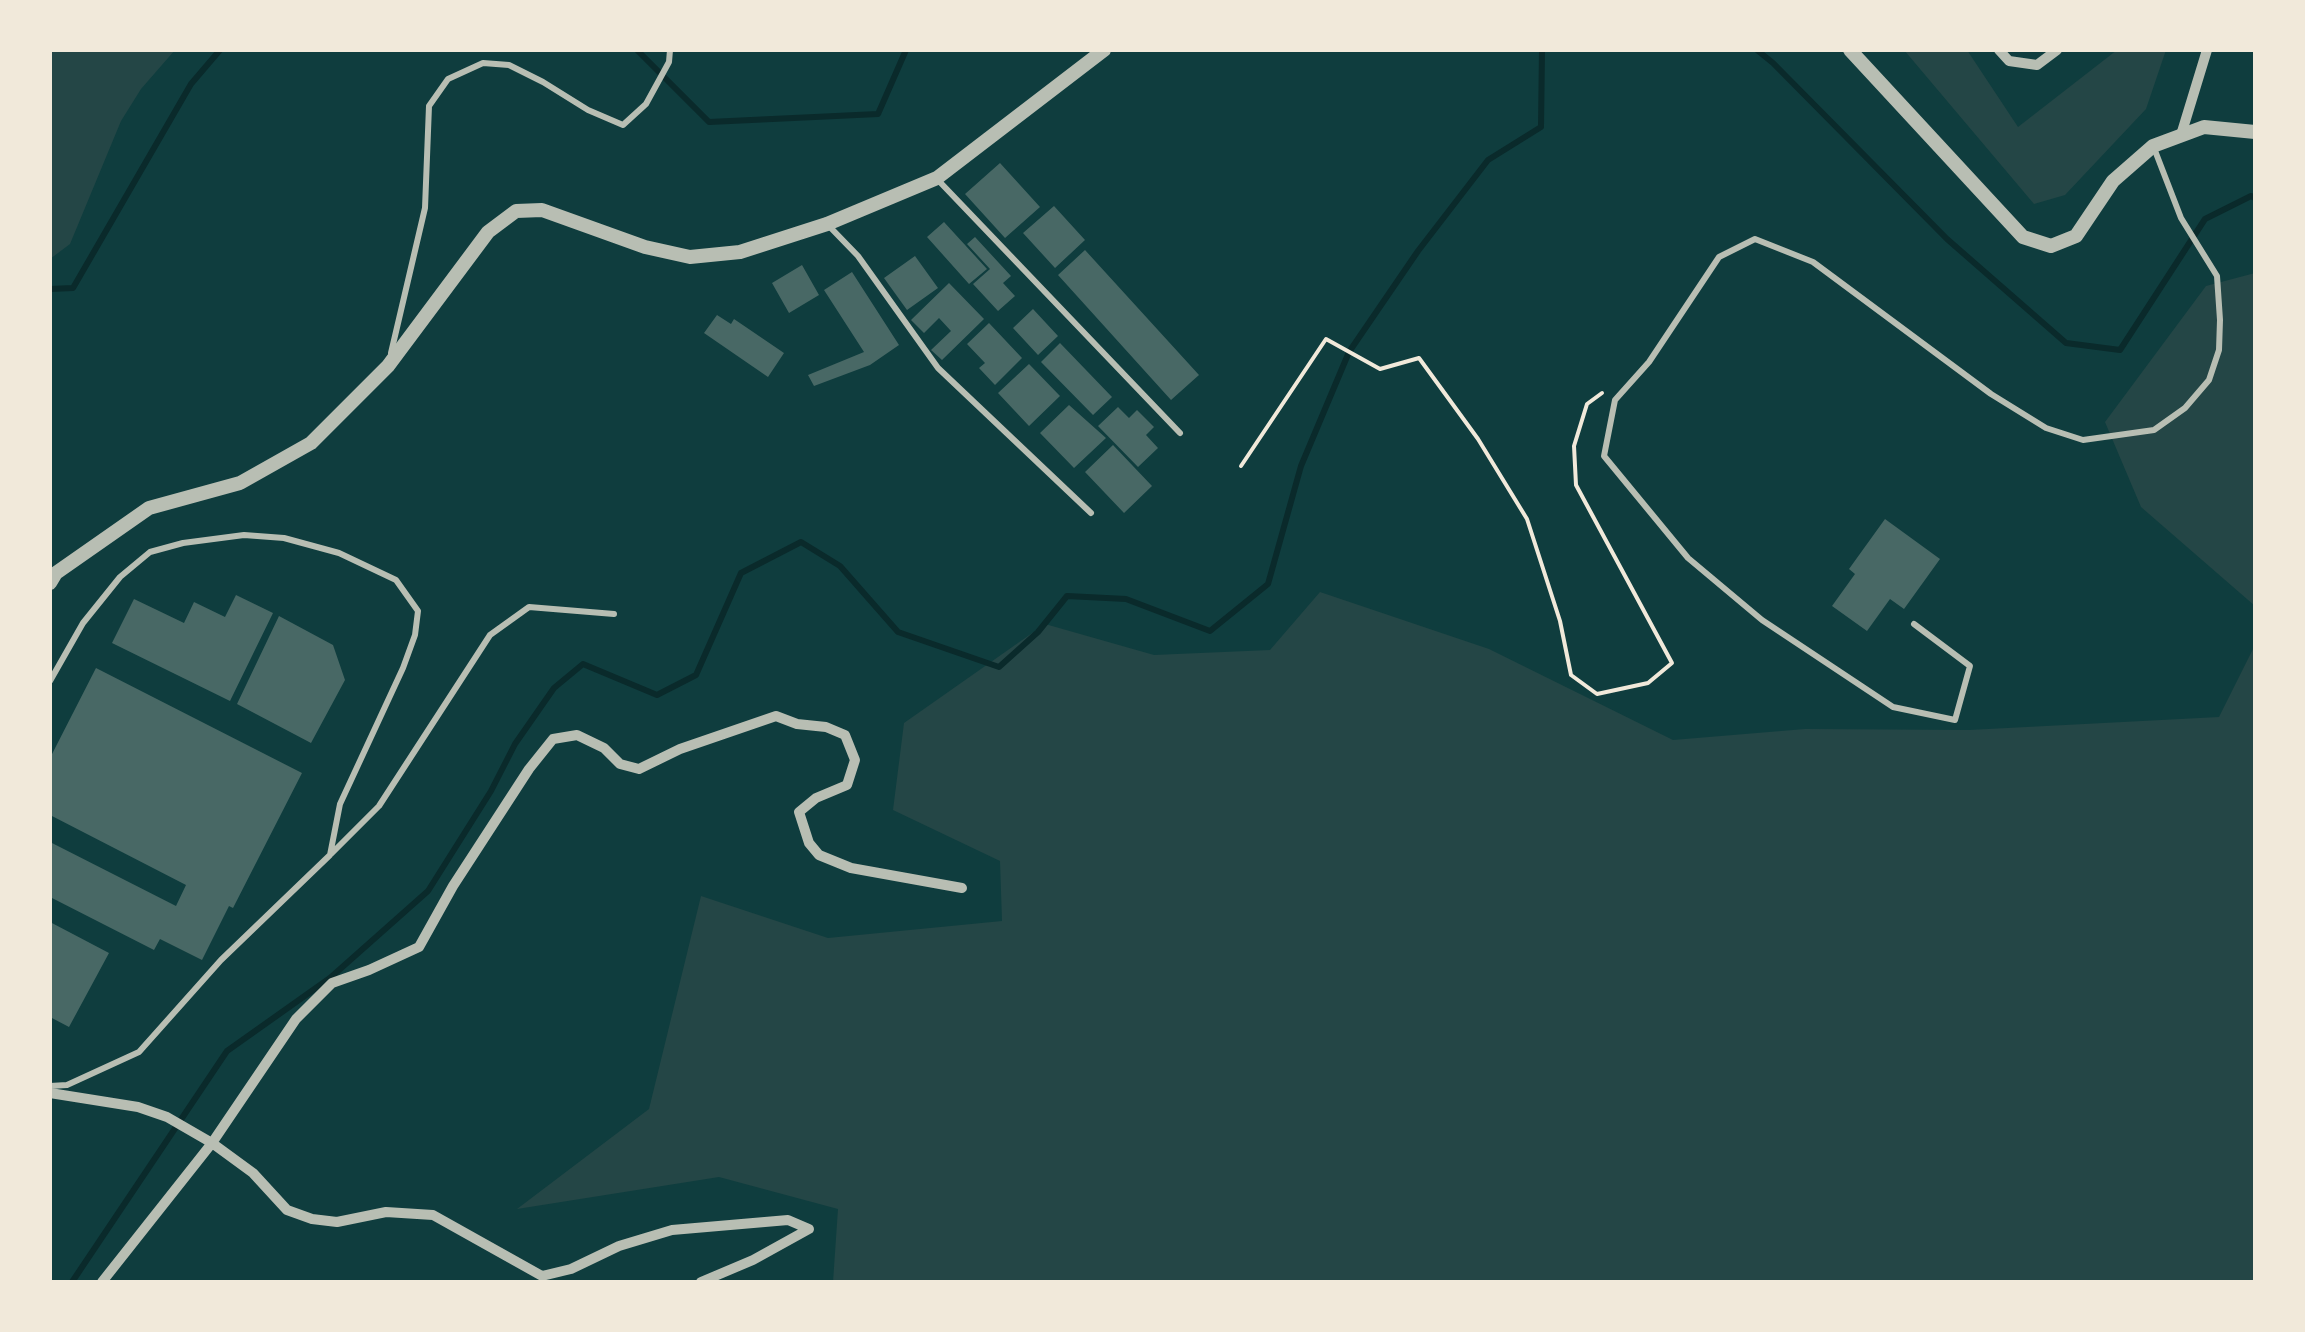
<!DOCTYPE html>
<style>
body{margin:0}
#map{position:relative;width:2305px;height:1332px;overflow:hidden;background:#0f3d3e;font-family:Inter,sans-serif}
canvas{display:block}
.frame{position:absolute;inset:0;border:52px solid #f1e9da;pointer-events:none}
</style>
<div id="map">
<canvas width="2305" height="1332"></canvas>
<div class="frame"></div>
</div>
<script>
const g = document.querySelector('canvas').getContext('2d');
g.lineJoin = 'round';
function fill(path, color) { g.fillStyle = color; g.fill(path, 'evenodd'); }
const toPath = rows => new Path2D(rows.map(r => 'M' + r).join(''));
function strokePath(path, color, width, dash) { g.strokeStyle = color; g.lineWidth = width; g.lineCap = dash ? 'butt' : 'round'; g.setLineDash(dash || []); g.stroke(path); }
fill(toPath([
 [50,50,175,50,141,89,121,121,70,244,50,259],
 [1904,50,1967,50,2018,127,2117,50,2166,50,2146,109,2065,195,2034,204],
 [2255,273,2255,606,2141,507,2105,422,2206,286],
 [1320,592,1489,649,1673,740,1805,729,1969,730,2219,717,2255,645,2255,1282,833,1282,838,1209,719,1177,517,1209,649,1109,701,896,828,938,1002,921,1000,861,893,810,904,723,1045,624,1154,655,1270,650]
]), '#244646');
strokePath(toPath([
 [637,50,709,122,878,114,906,50],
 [1757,50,1773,63,1947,239,2066,343,2120,350,2205,219,2251,196,2255,198],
 [50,289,73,288,191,84,220,50],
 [72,1282,227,1051,330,978,428,891,491,791,515,744,554,688,583,664,657,695,696,675,741,573,801,542,840,566,898,632,999,667,1038,632,1067,596,1126,599,1210,631,1268,584,1301,466,1349,352,1418,251,1488,160,1541,127,1542,50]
]), '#0a2a2b', 6);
fill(toPath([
 [1000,163,1040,207,1005,238,965,194],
 [1054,206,1085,240,1055,268,1023,233],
 [944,222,987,269,969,284,927,237],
 [975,237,1011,276,1003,283,1015,296,998,311,973,284,990,269,967,244],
 [1085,250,1199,375,1171,400,1058,275],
 [915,256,938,288,907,310,884,278],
 [802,265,819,295,789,313,772,283],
 [852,272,899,345,870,365,814,386,808,375,864,352,824,290],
 [949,283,984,319,942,360,931,350,951,331,939,318,924,333,911,320],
 [1033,309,1058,336,1038,355,1013,328],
 [717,315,731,324,734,319,784,353,768,377,704,333],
 [989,323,1022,358,995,385,979,368,985,363,967,344],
 [1060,343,1112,397,1093,415,1041,362],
 [1029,364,1060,396,1029,426,998,393],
 [1069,405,1106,438,1074,468,1040,433],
 [1118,407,1129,418,1137,410,1154,427,1146,435,1158,448,1138,467,1098,426],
 [1113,445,1152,486,1124,513,1085,472],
 [1885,519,1940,559,1904,609,1890,599,1867,631,1832,606,1855,574,1849,569],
 [236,595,273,613,230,701,112,643,134,599,184,623,194,602,225,617],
 [279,616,333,645,345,680,311,743,237,704],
 [96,668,302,773,233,908,229,906,202,960,160,939,154,950,50,897,50,842,176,906,186,885,50,815,50,758],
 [50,922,109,953,69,1027,50,1017]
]), '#486865');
strokePath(toPath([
 [1241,466,1326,339,1380,369,1419,358,1478,439,1527,519,1560,621,1571,675,1597,694,1648,683,1672,663,1576,485,1574,446,1587,404,1602,393]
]), '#f1e9da', 4);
strokePath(toPath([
 [937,179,1180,433],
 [828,225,858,256,938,368,1091,513],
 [391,353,425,208,429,106,448,79,483,63,509,65,543,82,588,110,623,125,646,104,669,62,670,50],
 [1914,624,1970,666,1955,720,1893,707,1762,620,1688,558,1604,456,1615,400,1649,362,1719,257,1755,239,1813,262,1991,394,2046,428,2083,440,2154,430,2185,408,2209,380,2219,350,2220,320,2217,276,2181,218,2154,148],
 [50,681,83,623,120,577,150,552,183,543,244,535,284,538,339,553,396,580,418,611,415,635,403,668,340,804,330,855,221,960,139,1052,67,1085,50,1086],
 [331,854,379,806,490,635,529,607,614,614]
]), '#b8beb3', 6);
strokePath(toPath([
 [1999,50,2009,61,2037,65,2057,50],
 [2181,135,2207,50],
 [50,1093,138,1107,167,1117,212,1143,253,1173,287,1210,312,1219,337,1222,386,1212,433,1215,542,1276,571,1269,619,1246,672,1230,788,1220,809,1229,753,1260,701,1282],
 [102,1282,212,1143,296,1019,332,983,369,970,419,947,453,886,529,769,553,739,577,735,604,748,620,764,639,769,680,749,776,716,797,724,826,727,845,735,855,760,847,785,816,798,799,812,809,843,819,855,851,868,962,888]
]), '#b8beb3', 10);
strokePath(toPath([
 [1850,50,2023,237,2051,246,2076,236,2113,181,2153,146,2204,127,2255,132],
 [50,583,56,573,149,508,240,483,311,443,388,366,488,232,516,211,542,210,645,247,690,257,740,252,827,224,937,178,1104,50]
]), '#b8beb3', 14);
</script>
